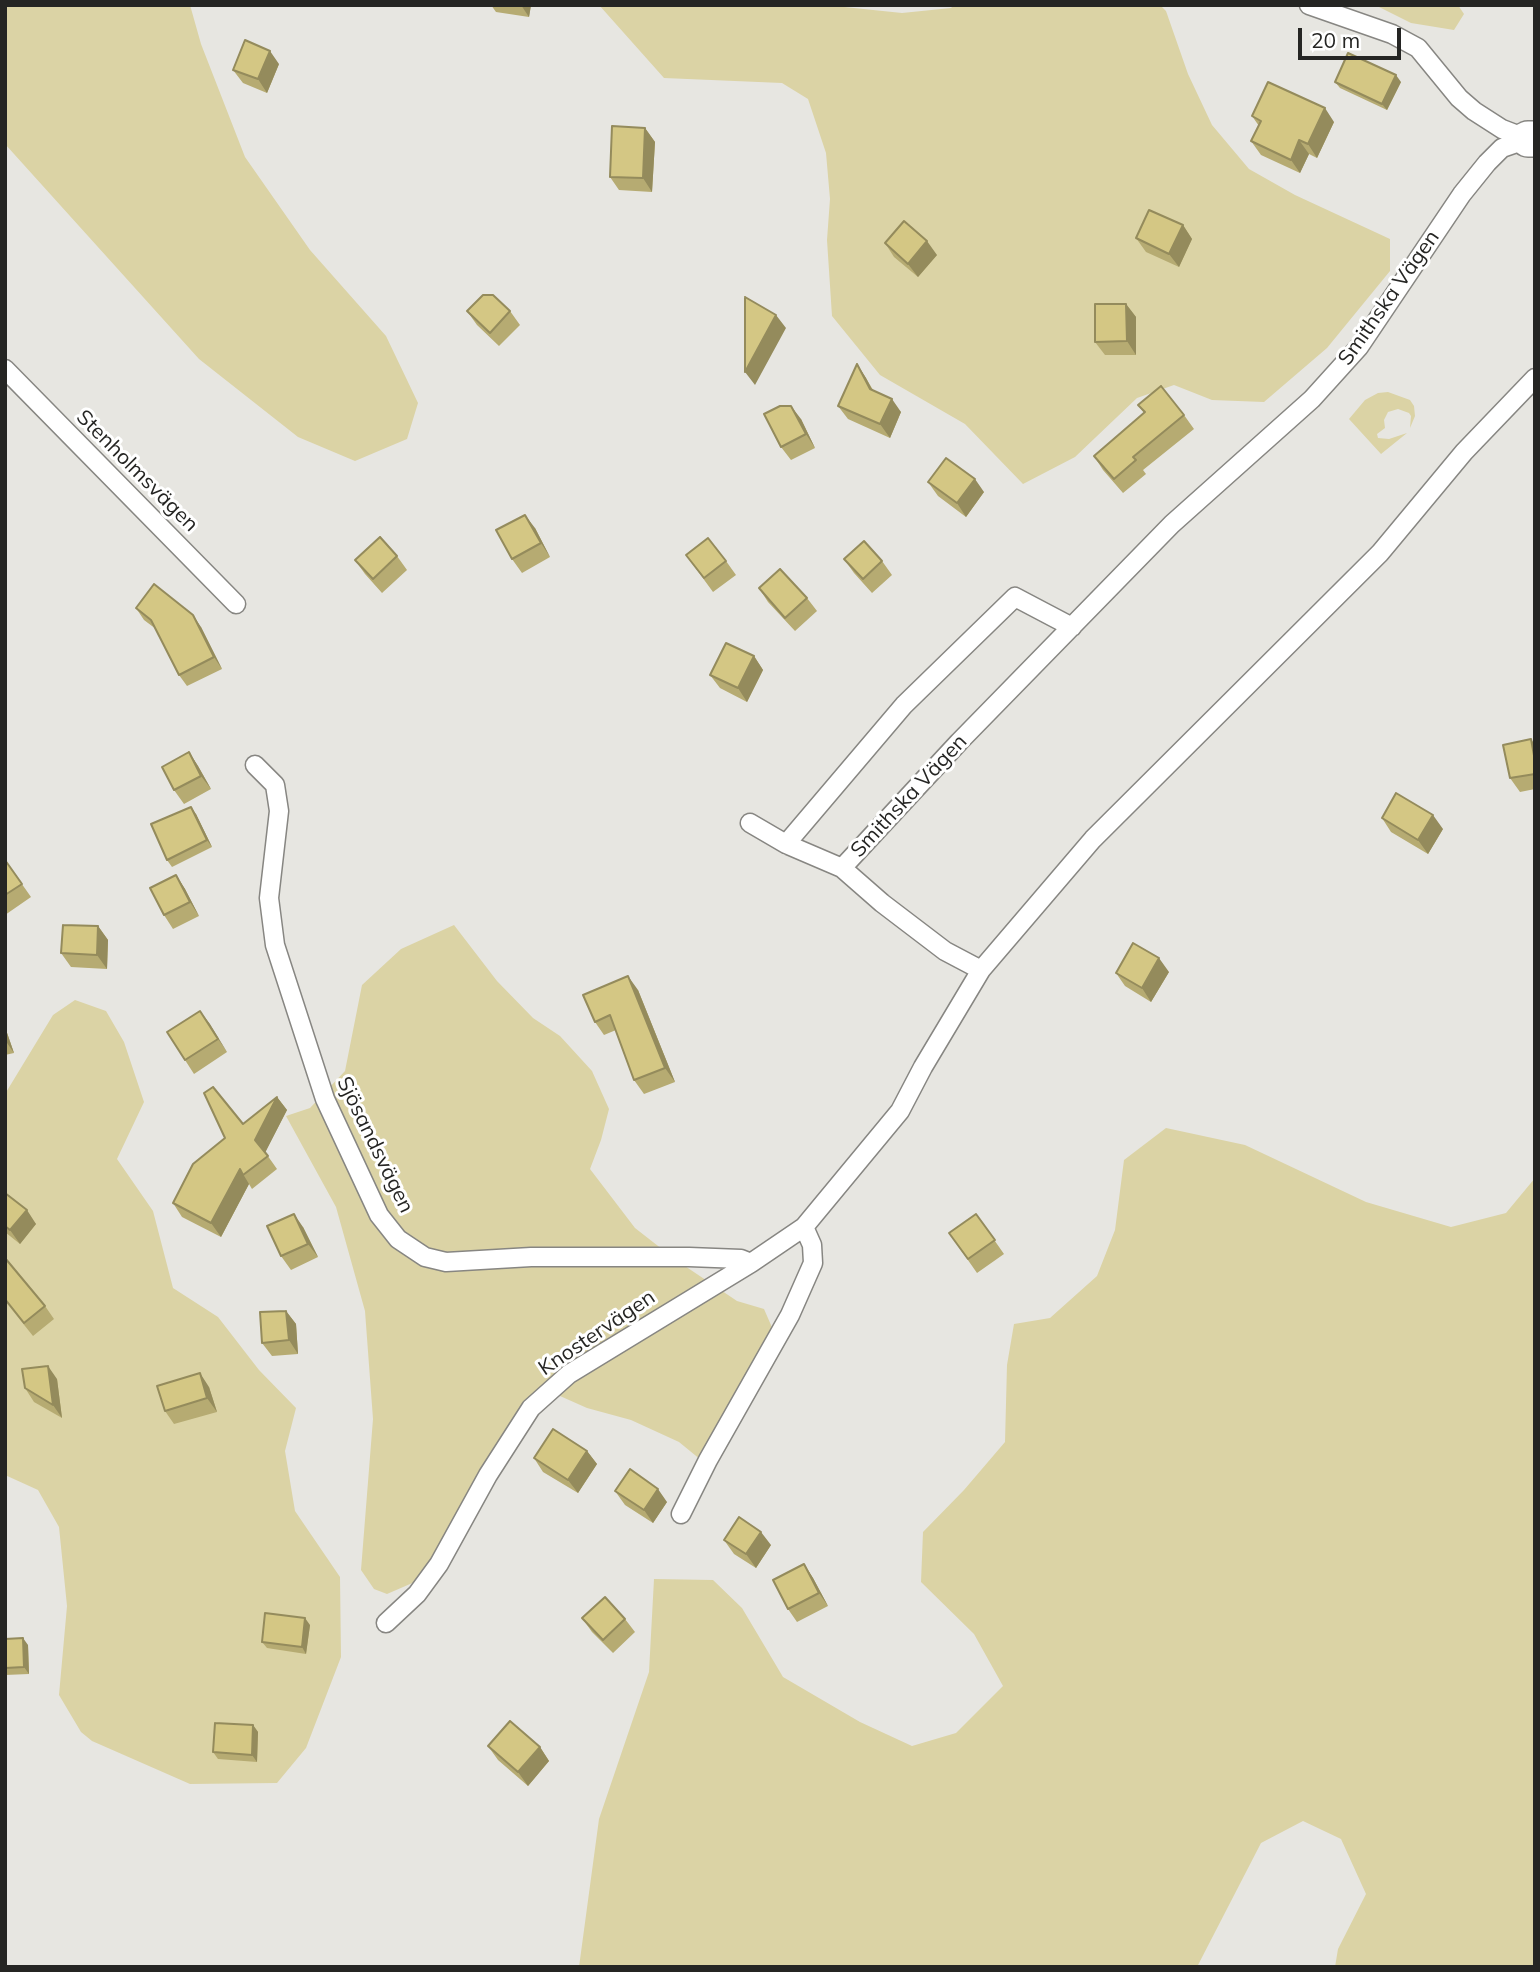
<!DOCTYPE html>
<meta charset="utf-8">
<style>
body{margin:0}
#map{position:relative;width:1540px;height:1972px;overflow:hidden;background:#e7e6e1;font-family:Mulish,sans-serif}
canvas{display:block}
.frame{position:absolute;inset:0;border:7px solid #252523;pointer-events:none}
.scale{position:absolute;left:1298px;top:28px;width:103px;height:32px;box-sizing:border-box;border:4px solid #252523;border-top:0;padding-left:9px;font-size:21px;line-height:24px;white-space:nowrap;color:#252523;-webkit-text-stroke:5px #fff;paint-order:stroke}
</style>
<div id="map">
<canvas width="1540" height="1972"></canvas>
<div class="frame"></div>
<div class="scale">20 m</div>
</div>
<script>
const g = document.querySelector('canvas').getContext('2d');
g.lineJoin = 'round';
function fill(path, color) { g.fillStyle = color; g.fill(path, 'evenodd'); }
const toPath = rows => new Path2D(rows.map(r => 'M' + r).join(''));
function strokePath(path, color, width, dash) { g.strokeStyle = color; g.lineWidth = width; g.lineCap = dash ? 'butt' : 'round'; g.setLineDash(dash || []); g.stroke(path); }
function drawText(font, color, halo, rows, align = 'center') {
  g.font = font + ' Mulish,sans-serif'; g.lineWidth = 6; g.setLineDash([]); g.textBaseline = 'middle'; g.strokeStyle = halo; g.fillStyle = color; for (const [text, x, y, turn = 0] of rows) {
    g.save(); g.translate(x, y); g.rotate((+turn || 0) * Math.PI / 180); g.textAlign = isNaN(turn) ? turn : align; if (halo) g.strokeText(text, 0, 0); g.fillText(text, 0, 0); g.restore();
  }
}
fill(toPath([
 [5,5,190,5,201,44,245,157,310,250,386,336,418,403,407,439,355,461,298,437,199,359,5,144],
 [599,5,825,5,902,13,951,8,954,5,1160,5,1166,11,1188,74,1212,125,1249,169,1295,195,1390,239,1390,271,1327,348,1264,402,1212,400,1174,385,1137,398,1075,457,1023,484,965,424,880,375,832,316,827,240,830,199,826,153,808,99,782,83,664,78],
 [1375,5,1458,5,1464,14,1454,30,1411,23],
 [1388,392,1410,400,1414,406,1415,416,1410,428,1411,416,1409,413,1398,409,1388,412,1384,420,1385,428,1377,434,1378,438,1389,439,1407,433,1381,454,1349,419,1365,400,1378,393],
 [454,925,497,981,533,1018,560,1036,592,1071,609,1109,601,1140,590,1169,635,1228,676,1260,737,1301,764,1309,774,1332,701,1460,679,1442,631,1420,587,1408,542,1388,417,1581,387,1594,374,1589,361,1570,373,1419,365,1311,336,1207,286,1116,310,1108,345,1071,362,985,401,949],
 [75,1000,106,1011,124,1042,144,1102,117,1159,153,1211,173,1288,218,1317,259,1370,296,1408,285,1451,295,1511,340,1577,341,1657,306,1748,277,1783,190,1784,92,1741,81,1732,59,1695,67,1606,59,1527,38,1490,5,1475,5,1094,53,1015],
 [1166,1128,1245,1145,1366,1202,1451,1227,1506,1213,1535,1178,1535,1967,1335,1967,1338,1949,1366,1894,1341,1839,1303,1821,1261,1843,1197,1967,579,1967,599,1819,649,1672,654,1579,713,1580,742,1608,783,1677,860,1722,912,1746,956,1733,1003,1686,974,1634,921,1582,923,1532,964,1490,1005,1442,1007,1365,1014,1324,1050,1318,1097,1276,1115,1230,1124,1160]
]), '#dbd3a5');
const lane = toPath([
 [1309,5,1392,34,1418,48,1459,98,1474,111,1502,129,1528,139],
 [1528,139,1502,148,1487,163,1462,194,1359,347,1312,399,1172,524,959,742,842,868,882,903,945,951,981,970,1093,839,1380,553,1464,452,1535,378],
 [5,369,236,604],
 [255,765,275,785,279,811,269,898,275,945,325,1099,379,1215,398,1239,425,1257,446,1262,531,1257,689,1257,741,1259,751,1263],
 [750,823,786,844,842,868],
 [786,844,904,705,1015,597,1072,627],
 [681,1514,708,1460,790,1315,813,1263,812,1245,804,1227],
 [386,1623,417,1594,439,1564,488,1475,531,1408,569,1374,751,1263,804,1227,900,1111,923,1067,981,970]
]);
const street = toPath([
 [1528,139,1535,139]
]);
strokePath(lane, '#878682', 21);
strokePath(street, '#878682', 38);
strokePath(lane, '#fff', 18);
strokePath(street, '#fff', 35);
fill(toPath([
 [491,5,531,5,529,17,496,12],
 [279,64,267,93,243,83,233,70],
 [1335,82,1401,82,1387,110,1340,88],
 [1252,116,1334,122,1317,158,1309,154,1300,173,1261,155,1251,141,1259,126],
 [645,128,655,142,652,192,619,190,610,177],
 [1183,225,1192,239,1179,267,1146,252,1136,238],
 [885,243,937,255,918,277,894,257],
 [1126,304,1136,317,1136,355,1105,355,1095,342],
 [467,311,510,311,520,325,499,346,477,325],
 [857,364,866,378,873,390,901,412,890,438,848,419,838,406],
 [1138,405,1184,415,1194,429,1143,470,1146,474,1123,493,1103,470,1094,456,1144,413],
 [801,419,815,448,791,460,781,447],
 [928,482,984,492,966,517,938,496],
 [535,528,550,557,522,573,512,559],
 [686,555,726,561,736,575,713,592],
 [397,556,407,570,382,593,365,574,355,560],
 [844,559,882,561,892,575,872,593,854,573],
 [759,588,807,598,817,611,795,631,768,602],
 [136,608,201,627,222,669,187,686,179,675,156,629,144,620],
 [754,656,763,670,747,702,720,688,710,675],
 [1535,745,1535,789,1520,792,1510,778],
 [189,752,198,766,211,789,184,804,174,790],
 [196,814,212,847,172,867,167,860],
 [1382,818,1443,829,1428,854,1391,832],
 [5,860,31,897,5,915],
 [176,875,185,889,199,916,173,929,164,915],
 [98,926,108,940,107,969,71,967,61,953],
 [1169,972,1151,1002,1125,986,1116,973],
 [638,990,675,1082,644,1094,634,1080,616,1030,604,1035,595,1022],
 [200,1011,227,1052,194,1074,185,1060],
 [5,1027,14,1053,5,1055],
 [277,1097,287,1110,265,1152,277,1169,252,1189,249,1184,221,1237,182,1217,173,1203,243,1124],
 [5,1193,36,1224,20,1244,5,1232],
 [976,1214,1004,1254,977,1273,949,1233],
 [303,1227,318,1257,291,1270,281,1256],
 [5,1258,45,1306,54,1319,33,1336,5,1301],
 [286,1311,296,1324,298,1354,272,1356,262,1343],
 [57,1379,62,1418,34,1402,25,1388],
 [209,1387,217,1412,174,1424,165,1411],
 [587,1451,597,1464,578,1493,543,1472,534,1458],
 [615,1491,667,1502,653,1523,625,1505],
 [724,1540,771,1545,756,1568,734,1554],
 [804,1564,813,1578,828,1606,797,1622,788,1609],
 [582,1618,625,1619,635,1632,613,1653,592,1632],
 [310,1625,306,1654,267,1648,262,1642],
 [5,1639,28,1645,29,1674,5,1675],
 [253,1725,258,1732,257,1762,218,1759,213,1752],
 [488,1746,540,1747,549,1761,528,1786,498,1760]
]), '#b6ab72');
fill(toPath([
 [521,5,531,5,529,17],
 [270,51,279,64,267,93,258,79],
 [1396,75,1401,82,1387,110,1382,104],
 [1325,108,1334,122,1317,158,1308,144],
 [645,128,655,142,652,192,643,178],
 [1299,140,1309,154,1300,173,1291,160],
 [1183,225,1192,239,1179,267,1169,254],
 [927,241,937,255,918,277,908,264],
 [1126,304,1136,317,1136,355,1127,341],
 [776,315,786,328,755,385,745,372],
 [857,364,866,378,879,403,870,389],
 [892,399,901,412,890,438,880,424],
 [791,406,801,419,815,448,806,434],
 [975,479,984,492,966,517,957,503],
 [525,515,535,528,550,557,541,543],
 [193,615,201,627,222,669,214,657],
 [754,656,763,670,747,702,738,688],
 [1531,739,1535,745,1535,761],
 [189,752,198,766,211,789,201,776],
 [191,807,196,814,212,847,207,840],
 [1433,815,1443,829,1428,854,1418,840],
 [176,875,185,889,199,916,190,902],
 [98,926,108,940,107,969,97,955],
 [1159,958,1169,972,1151,1002,1142,988],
 [628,976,638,990,675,1082,665,1068],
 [200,1011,210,1024,227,1052,218,1039],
 [5,1027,14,1053,5,1040],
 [277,1097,287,1110,265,1153,255,1140],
 [240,1169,249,1184,221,1237,211,1223],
 [27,1210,36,1224,20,1244,10,1230],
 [294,1214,303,1227,318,1257,308,1244],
 [286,1311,296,1324,298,1354,289,1340],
 [48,1366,57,1379,62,1418,53,1405],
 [200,1373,209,1387,217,1412,207,1398],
 [587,1451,597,1464,578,1493,568,1480],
 [658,1489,667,1502,653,1523,644,1510],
 [761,1532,771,1545,756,1568,746,1554],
 [804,1564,813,1578,828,1606,819,1593],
 [305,1618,310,1625,306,1654,302,1647],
 [23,1638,28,1645,29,1674,24,1667],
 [253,1725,258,1732,257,1762,252,1755],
 [540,1747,549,1761,528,1786,518,1772]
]), '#948b5c');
const building = toPath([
 [245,40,270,51,258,79,233,70,245,40],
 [1348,53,1396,75,1382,104,1335,82,1348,53],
 [1268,82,1325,108,1308,144,1299,140,1291,160,1251,141,1261,121,1252,116,1268,82],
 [612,126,645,128,643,178,610,177,612,126],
 [1149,210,1183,225,1169,254,1136,238,1149,210],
 [904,221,927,241,908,264,885,243,904,221],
 [483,295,493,295,510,311,490,333,467,311,483,295],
 [745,297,776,315,745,372,745,297],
 [1095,304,1126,304,1127,341,1095,342,1095,304],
 [857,364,870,389,892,399,880,424,838,406,857,364],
 [1161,386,1184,415,1133,457,1136,460,1114,479,1094,456,1145,412,1138,405,1161,386],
 [780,406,791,406,806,434,781,447,764,414,780,406],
 [946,458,975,479,957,503,928,482,946,458],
 [525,515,541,543,512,559,496,530,525,515],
 [380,537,397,556,373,579,355,560,380,537],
 [708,538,726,561,704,578,686,555,708,538],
 [864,541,882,561,863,579,844,559,864,541],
 [780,569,807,598,785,618,759,588,780,569],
 [154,584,193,615,214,657,179,675,151,620,136,608,154,584],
 [726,643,754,656,738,688,710,675,726,643],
 [1531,739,1535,761,1535,774,1510,778,1503,745,1531,739],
 [189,752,201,776,174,790,162,767,189,752],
 [1396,793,1433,815,1418,840,1382,818,1396,793],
 [191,807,207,840,167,860,151,824,191,807],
 [5,860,22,884,5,895,5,860],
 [176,875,190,902,164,915,150,888,176,875],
 [63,925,98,926,97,955,61,953,63,925],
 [1133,943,1159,958,1142,988,1116,973,1133,943],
 [628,976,665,1068,634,1080,610,1015,595,1022,583,995,628,976],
 [200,1011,218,1039,185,1060,167,1032,200,1011],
 [213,1087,243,1124,277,1097,255,1140,268,1156,243,1175,240,1169,211,1223,173,1203,193,1164,225,1138,204,1093,213,1087],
 [5,1193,27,1210,10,1230,5,1226,5,1193],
 [294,1214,308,1244,281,1256,267,1226,294,1214],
 [976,1214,995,1240,968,1259,949,1233,976,1214],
 [5,1258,45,1306,24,1323,5,1299,5,1258],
 [286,1311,289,1340,262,1343,260,1312,286,1311],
 [48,1366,53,1405,25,1388,22,1369,48,1366],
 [200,1373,207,1398,165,1411,157,1386,200,1373],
 [553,1429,587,1451,568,1480,534,1458,553,1429],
 [630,1469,658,1489,644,1510,615,1491,630,1469],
 [739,1517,761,1532,746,1554,724,1540,739,1517],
 [804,1564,819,1593,788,1609,773,1580,804,1564],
 [605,1597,625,1619,603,1640,582,1618,605,1597],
 [265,1613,305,1618,302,1647,262,1642,265,1613],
 [23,1638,24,1667,5,1668,5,1639,23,1638],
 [510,1721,540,1747,518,1772,488,1746,510,1721],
 [215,1723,253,1725,252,1755,213,1752,215,1723]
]);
fill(building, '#d4c784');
strokePath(building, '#948b5c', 2);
drawText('21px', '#252523', '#fff', [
 ["Smithska Vägen",1389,298,-55],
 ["Stenholmsvägen",137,471,45],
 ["Smithska Vägen",909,796,-47],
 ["Sjösandsvägen",375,1145,64],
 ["Knostervägen",597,1333,-34]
]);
</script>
